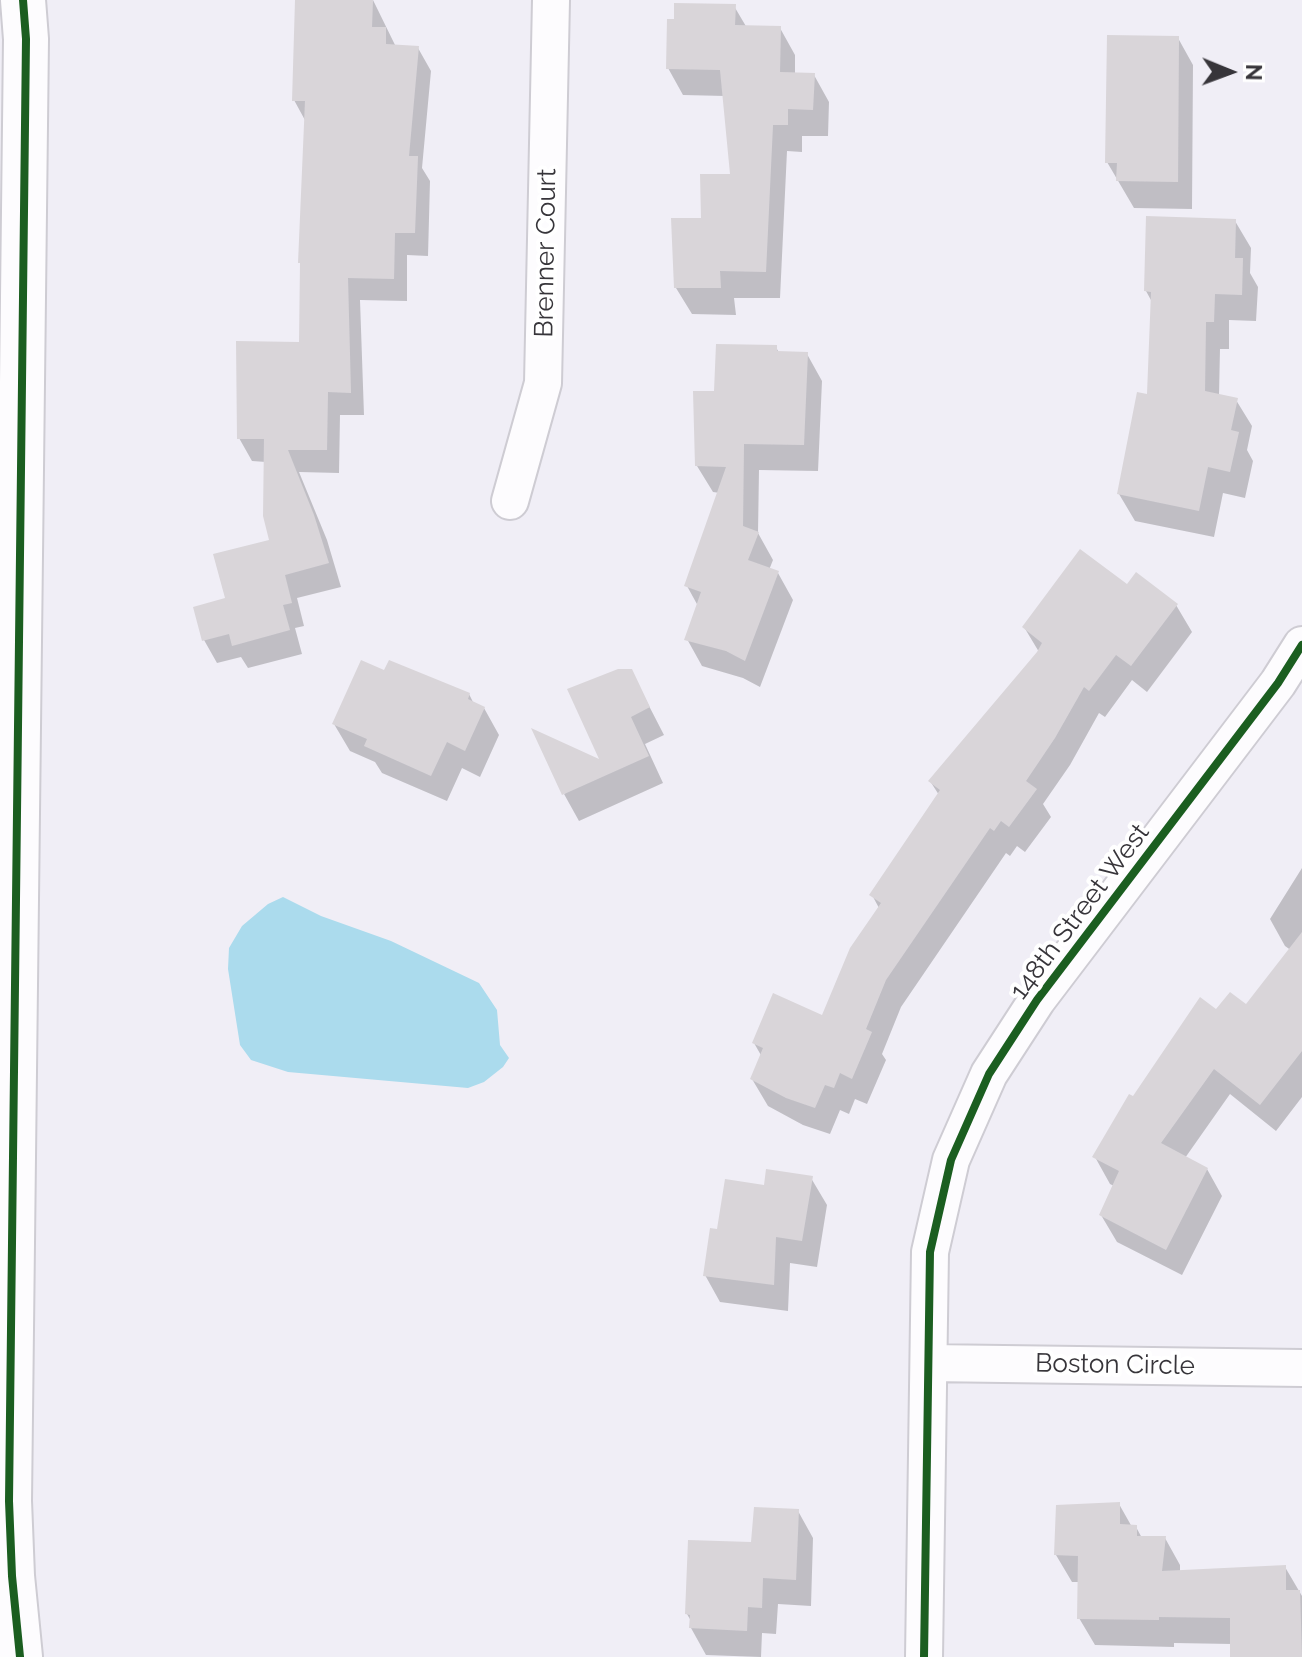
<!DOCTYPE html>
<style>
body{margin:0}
#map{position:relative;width:1302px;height:1657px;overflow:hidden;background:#f0eef6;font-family:Raleway,sans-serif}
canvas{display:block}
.north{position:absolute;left:1190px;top:32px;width:80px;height:80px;-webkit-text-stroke:6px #fff;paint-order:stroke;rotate:91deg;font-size:22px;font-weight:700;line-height:32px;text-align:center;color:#37353a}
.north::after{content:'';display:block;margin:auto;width:28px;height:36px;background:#37353a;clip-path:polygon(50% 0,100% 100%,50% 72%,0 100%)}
</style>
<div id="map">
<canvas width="1302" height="1657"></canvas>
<div class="north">N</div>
</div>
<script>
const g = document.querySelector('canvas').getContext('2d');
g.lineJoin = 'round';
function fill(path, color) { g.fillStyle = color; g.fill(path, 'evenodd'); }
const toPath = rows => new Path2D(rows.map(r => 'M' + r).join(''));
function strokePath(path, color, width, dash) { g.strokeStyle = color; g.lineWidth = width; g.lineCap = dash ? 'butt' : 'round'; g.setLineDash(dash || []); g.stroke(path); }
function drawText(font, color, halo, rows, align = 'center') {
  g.font = font + ' Raleway,sans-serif'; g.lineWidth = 8; g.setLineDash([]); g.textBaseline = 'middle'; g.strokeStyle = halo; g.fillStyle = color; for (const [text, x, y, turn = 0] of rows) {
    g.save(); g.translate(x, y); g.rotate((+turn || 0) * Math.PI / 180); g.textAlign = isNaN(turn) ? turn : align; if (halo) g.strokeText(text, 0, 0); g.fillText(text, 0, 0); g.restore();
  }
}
fill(toPath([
 [283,897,321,916,391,941,479,983,497,1010,500,1045,509,1058,503,1067,484,1082,468,1088,288,1072,251,1060,240,1045,228,969,229,948,242,926,268,904]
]), '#abdbed');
fill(toPath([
 [297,0,373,0,396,47,418,48,431,71,422,168,430,181,428,256,407,255,407,301,360,300,364,415,340,415,339,473,299,472,327,540,341,587,297,598,304,626,295,628,302,654,248,668,241,657,217,663,204,640,227,600,272,541,266,462,252,461,239,438,301,344,306,122,294,100],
 [734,6,747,28,780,28,795,55,795,74,814,75,829,102,828,136,802,136,802,152,787,151,780,298,734,298,736,315,692,314,676,288,703,220,732,176,725,96,683,95,668,68],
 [1178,38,1193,65,1192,209,1134,208,1107,162],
 [1235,221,1251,248,1250,273,1258,287,1256,321,1229,320,1229,349,1220,349,1219,396,1236,400,1252,426,1247,450,1253,461,1245,498,1223,493,1214,537,1135,521,1119,494,1149,396,1152,302,1146,291],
 [776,347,779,353,807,354,822,381,818,471,759,470,758,533,773,560,769,570,778,573,793,600,760,687,743,678,702,666,687,639,698,606,687,586,720,493,713,492,697,466,716,393],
 [1127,587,1176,605,1192,632,1147,692,1132,680,1105,717,1099,713,1070,765,1043,804,1051,817,1025,852,1017,846,1010,856,1006,853,901,1007,882,1054,886,1060,867,1104,855,1099,849,1114,840,1110,830,1134,803,1125,768,1106,752,1079,762,1057,754,1043,824,1017,879,908,872,895,939,795,930,781,1039,652,1024,627],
 [631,671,664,735,645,744,663,783,579,821,564,794,603,763],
 [385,673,469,694,474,704,484,708,499,735,480,777,462,768,447,801,382,773,375,762,350,751,334,724],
 [1302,868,1302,958,1285,946,1270,919],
 [1246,1007,1302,1021,1302,1097,1276,1131,1230,1094,1185,1158,1207,1169,1222,1196,1182,1275,1117,1242,1101,1215,1114,1186,1110,1184,1095,1157,1134,1099,1216,1012],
 [811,1178,827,1205,817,1267,790,1263,788,1311,720,1302,705,1275,719,1231,765,1187],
 [1119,1504,1132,1527,1136,1527,1142,1538,1165,1538,1180,1565,1180,1572,1285,1567,1302,1596,1302,1657,1232,1657,1232,1644,1174,1643,1174,1647,1095,1645,1079,1618,1080,1582,1072,1582,1056,1555],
 [798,1511,813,1538,811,1606,778,1604,776,1634,762,1633,761,1657,706,1655,691,1628,691,1621,687,1614,753,1544]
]), '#0003');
fill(toPath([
 [295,0,373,0,372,27,386,27,386,44,419,46,409,156,418,156,415,233,395,233,394,279,348,278,351,393,328,392,327,450,288,450,314,515,329,563,285,575,292,603,283,605,290,630,232,646,229,634,202,641,193,607,225,598,213,554,269,540,263,516,264,439,237,439,236,341,299,342,300,263,298,263,305,101,292,101],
 [674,3,736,4,735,25,781,26,780,72,815,73,813,110,788,109,788,125,773,125,766,272,720,271,721,288,674,288,671,218,701,218,700,174,730,174,720,70,666,69,667,19,674,19],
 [1107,35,1179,36,1178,182,1116,181,1117,163,1105,163],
 [1146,216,1236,219,1235,258,1243,258,1242,295,1215,294,1214,322,1206,322,1205,391,1238,398,1231,430,1239,432,1230,472,1208,467,1199,511,1117,494,1137,392,1147,394,1151,292,1144,291],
 [716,344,777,345,777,351,808,352,804,445,744,444,743,526,759,532,748,560,779,571,745,661,726,651,684,640,701,592,684,586,726,467,695,466,693,391,714,391],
 [1080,549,1127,584,1136,572,1178,604,1131,666,1116,655,1089,691,1084,687,1055,738,1026,781,1037,789,1009,827,1001,821,994,831,990,828,886,980,866,1029,872,1032,852,1079,840,1073,834,1088,825,1085,815,1108,786,1098,750,1079,763,1048,752,1043,773,993,822,1015,850,948,881,903,869,895,940,790,928,781,1037,652,1042,643,1022,627],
 [361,660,384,670,389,660,470,693,468,699,485,707,465,751,447,742,431,776,364,746,367,739,332,724],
 [618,669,632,669,650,707,631,717,649,756,562,795,531,728,599,759,567,689],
 [1302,932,1302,1051,1260,1105,1214,1069,1161,1143,1208,1168,1166,1250,1099,1215,1119,1171,1092,1157,1129,1094,1133,1096,1200,997,1216,1009,1230,992,1246,1004],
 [766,1169,813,1176,802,1241,776,1237,774,1285,703,1276,710,1228,717,1229,725,1179,764,1185],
 [1120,1502,1120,1524,1137,1525,1137,1536,1166,1536,1162,1571,1286,1565,1286,1590,1300,1590,1302,1657,1230,1657,1230,1618,1159,1617,1159,1620,1077,1619,1078,1556,1054,1555,1056,1505],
 [754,1507,799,1509,796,1580,763,1578,762,1608,748,1607,747,1631,689,1628,690,1615,685,1614,688,1540,751,1542]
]), '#d9d5d9');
const street = toPath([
 [510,501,543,383,551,0],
 [929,1363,1302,1368],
 [924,1657,930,1252,951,1160,989,1074,1037,1000,1278,683,1302,645]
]);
const secondary = toPath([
 [20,1657,12,1576,9,1501,26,39,23,0]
]);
strokePath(street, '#ceccd3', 40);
strokePath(secondary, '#ceccd3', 48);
strokePath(street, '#fdfcfe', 36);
strokePath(secondary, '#fdfcfe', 44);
strokePath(toPath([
 [20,1657,12,1576,9,1501,26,39,23,0],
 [924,1657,930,1252,951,1160,989,1074,1037,1000,1278,683,1302,645]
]), '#1b5e20', 8);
drawText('26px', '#37353a', '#fff', [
 ["Brenner Court",546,253,-89],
 ["148th Street West",1080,912,-53],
 ["Boston Circle",1115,1365,1]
]);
</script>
